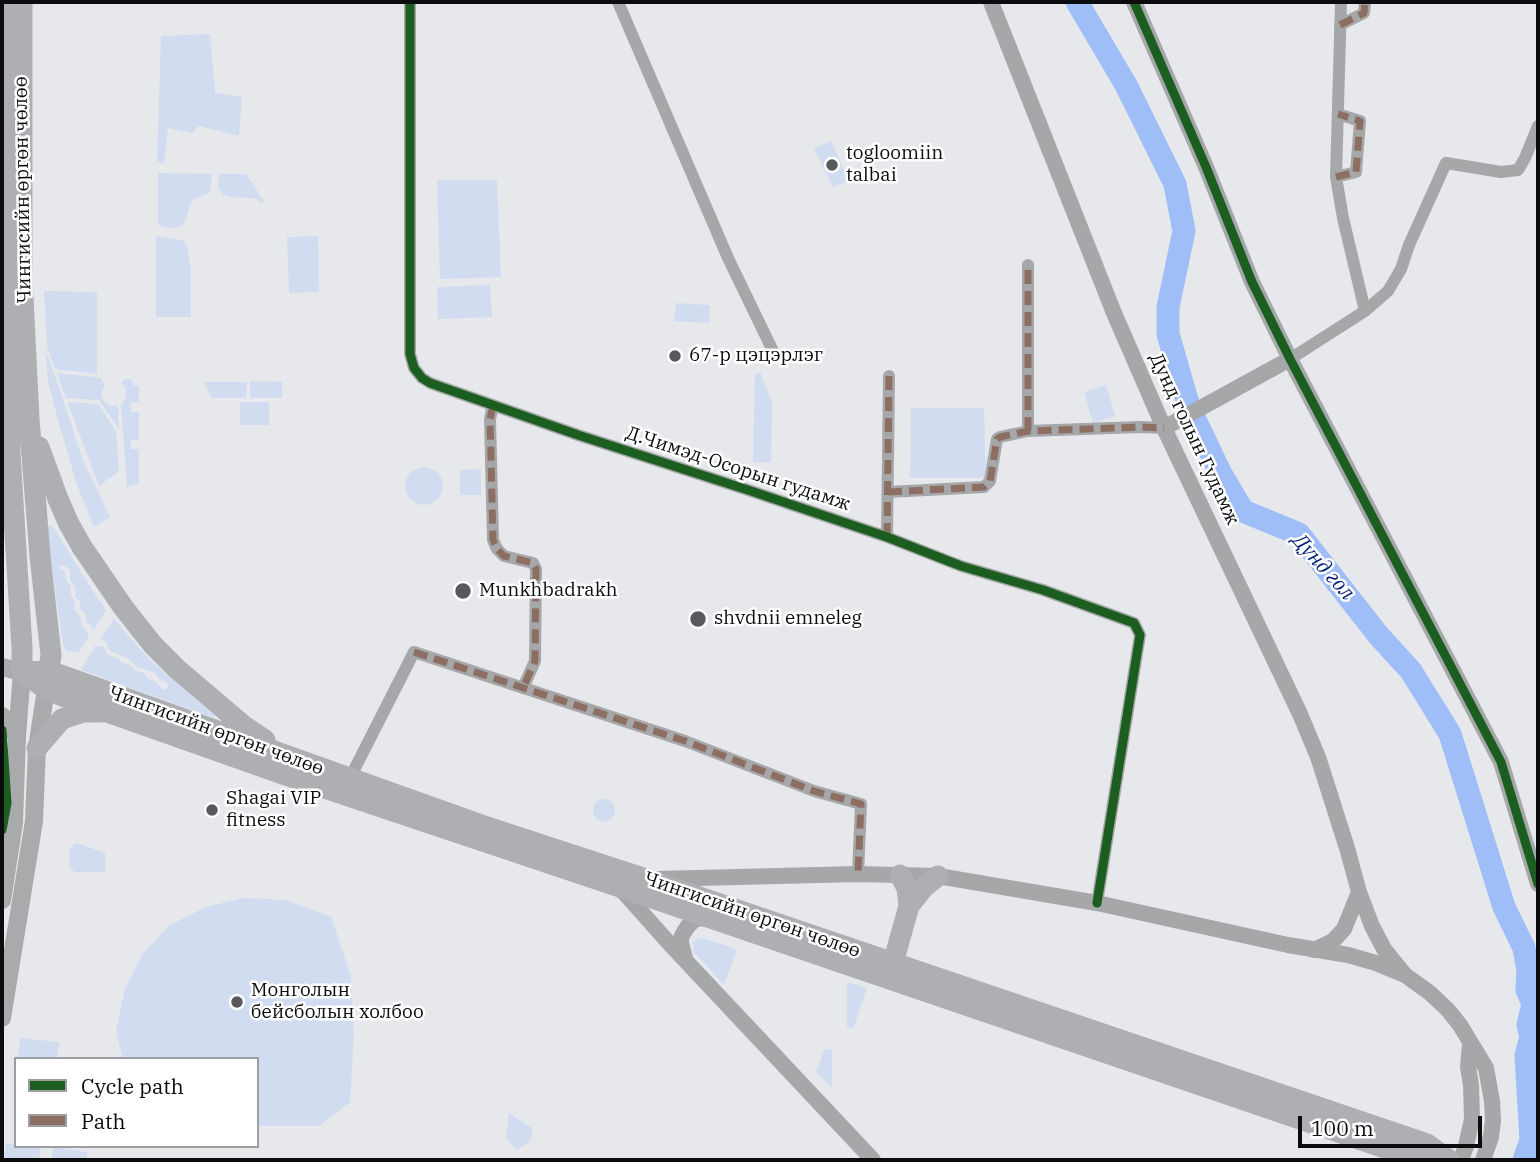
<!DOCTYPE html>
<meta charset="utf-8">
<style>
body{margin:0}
#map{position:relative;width:1540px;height:1162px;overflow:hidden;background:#e6e8ec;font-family:"IBM Plex Serif",serif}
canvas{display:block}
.frame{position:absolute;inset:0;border:4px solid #0a0c0e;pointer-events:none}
.legend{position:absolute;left:14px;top:1057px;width:245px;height:91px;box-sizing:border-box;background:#fff;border:2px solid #9d9e9f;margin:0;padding:9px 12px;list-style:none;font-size:21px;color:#0a0c0e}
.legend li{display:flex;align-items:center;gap:14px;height:35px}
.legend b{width:35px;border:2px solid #9d9e9f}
.scale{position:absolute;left:1298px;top:1116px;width:184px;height:32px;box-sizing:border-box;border:4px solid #0a0c0e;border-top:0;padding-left:9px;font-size:21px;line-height:24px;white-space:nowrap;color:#0a0c0e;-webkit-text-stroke:5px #fff;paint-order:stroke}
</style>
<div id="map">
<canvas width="1540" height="1162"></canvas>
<div class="frame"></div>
<ul class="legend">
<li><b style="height:9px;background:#1b5e20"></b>Cycle path</li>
<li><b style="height:9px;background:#8d6e63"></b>Path</li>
</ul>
<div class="scale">100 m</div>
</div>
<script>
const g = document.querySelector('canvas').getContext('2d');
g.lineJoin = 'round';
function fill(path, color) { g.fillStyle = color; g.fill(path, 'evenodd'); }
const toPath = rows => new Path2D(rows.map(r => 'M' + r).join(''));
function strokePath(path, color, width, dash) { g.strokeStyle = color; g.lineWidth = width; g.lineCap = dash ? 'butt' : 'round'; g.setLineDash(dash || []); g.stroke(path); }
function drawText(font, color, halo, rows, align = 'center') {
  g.font = font + ' "IBM Plex Serif",serif'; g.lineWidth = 5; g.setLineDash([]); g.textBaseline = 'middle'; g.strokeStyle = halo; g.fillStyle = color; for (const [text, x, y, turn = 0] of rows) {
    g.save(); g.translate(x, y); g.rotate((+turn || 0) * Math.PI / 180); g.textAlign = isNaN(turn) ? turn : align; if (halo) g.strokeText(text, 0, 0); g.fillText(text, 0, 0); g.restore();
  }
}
fill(toPath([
 [210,34,215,93,242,97,239,136,199,126,192,133,168,128,164,164,157,161,161,36],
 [831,141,849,181,833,187,814,149],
 [158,173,212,174,210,191,206,195,197,197,191,202,185,222,180,227,170,228,158,225],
 [219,174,246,174,264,201,262,203,254,198,229,197,223,195,218,188],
 [437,180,497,180,501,277,440,279],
 [156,236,184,241,188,248,189,263,191,267,191,317,156,317],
 [318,236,319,292,289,293,287,237],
 [490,285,492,317,438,319,437,287],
 [44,291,97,292,97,374,55,369,47,346],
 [676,303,710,305,709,323,674,321],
 [45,349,60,390,82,458,110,517,94,527,77,485,58,420,48,382],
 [760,372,772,402,771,462,753,463,755,375],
 [57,373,101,378,105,385,101,393,103,400,110,406,118,406,119,429,99,400,66,398],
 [126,379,132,379,133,385,139,386,139,402,131,403,131,412,139,412,139,440,131,440,131,449,139,449,139,483,127,487,121,405,126,397,126,389,122,384,122,381],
 [250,381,282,382,282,398,250,398],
 [204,382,247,382,246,398,212,398],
 [1106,385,1115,416,1093,423,1084,392],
 [69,402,98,404,116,431,119,471,99,486,68,404],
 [240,402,269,402,269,425,240,425],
 [911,408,984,408,986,478,910,478],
 '405 486a19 19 0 1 1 38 0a19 19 0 1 1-38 0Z',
 [481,469,481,495,460,495,460,470],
 [48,525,54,528,89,585,106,610,94,630,93,629,91,625,86,622,86,617,84,612,79,609,81,602,75,597,76,588,70,580,70,571,65,566,60,565,60,569,65,572,66,579,70,585,71,596,75,602,75,610,80,616,82,625,88,634,88,639,80,650,77,652,66,651,63,645,46,527],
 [114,619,150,660,214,715,215,717,212,717,81,670,95,646,100,646,104,647,107,654,117,658,122,663,128,664,135,670,144,673,148,679,155,681,162,689,164,690,168,688,167,683,159,679,155,673,137,667,128,658,110,651,106,642,100,639],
 '593 810a11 11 0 1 1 22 0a11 11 0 1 1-22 0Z',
 [75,844,80,844,105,853,106,869,104,872,75,872,71,869,69,864,70,849],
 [243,898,286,900,331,917,351,976,354,1035,350,1102,319,1126,257,1126,257,1059,123,1059,116,1031,125,989,143,953,170,925,206,907],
 [698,938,705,939,737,949,724,985,694,952,693,943],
 [847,982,867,988,853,1029,847,1027],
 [20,1038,59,1042,57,1059,18,1059],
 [825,1048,832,1050,832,1088,816,1072],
 [509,1113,532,1128,531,1140,517,1150,506,1138],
 [6,1143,16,1144,16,1146,41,1147,39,1160,4,1160],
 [53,1147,87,1152,86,1160,52,1160]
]), '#d1dcf0');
strokePath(toPath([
 [1525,1159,1525,1160]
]), '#9fbdf7', 3.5);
strokePath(toPath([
 [1077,2,1126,85,1175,184,1184,231,1168,307,1168,334,1189,407,1220,472,1243,511,1299,534,1379,636,1411,671,1450,734,1504,907,1524,948,1528,971,1527,990,1533,1004,1528,1025,1531,1037,1526,1055,1531,1140,1524,1160]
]), '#9fbdf7', 23);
strokePath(toPath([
 [410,2,410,354,414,368,422,378,430,383,578,435,748,490,887,537,961,566,1043,590,1134,623,1140,635,1097,903],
 [618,2,728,258,772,349],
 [1341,2,1336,177,1343,218,1365,311],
 [1340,25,1364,13,1365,2],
 [1336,177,1356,172,1360,121,1338,114],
 [1290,359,1365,311,1388,291,1401,269,1409,245,1446,163,1501,172,1518,170,1525,158,1538,126],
 [493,405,490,419,493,540,497,549,504,556,533,563,536,569,535,661,523,688],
 [1028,431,1028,265],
 [888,492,984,487,990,481,997,439,1000,437,1028,431,1140,427,1164,428],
 [887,537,889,376],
 [351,779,354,770,414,652,685,741,814,791,861,804,858,874]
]), '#a5a7a9', 12);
strokePath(toPath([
 [991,2,1114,313,1164,428,1300,714,1318,757,1347,848,1359,892,1372,926,1384,949,1405,975],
 [1134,2,1206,167,1252,282,1290,359,1501,762,1538,884],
 [1164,428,1290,359],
 [656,879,858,874,938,876,1097,903,1288,945,1348,955,1376,963,1405,975,1430,993,1448,1010,1460,1025,1486,1068,1492,1101,1493,1120,1491,1137,1483,1160],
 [620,888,668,942,873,1160],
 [1314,950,1333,941,1344,929,1359,892],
 [685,958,681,943,681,938,684,932,688,926,695,919,708,918],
 [1461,1160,1466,1146,1472,1119,1471,1085,1468,1067,1470,1044]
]), '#a5a7a9', 16);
strokePath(toPath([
 [2,667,22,672,17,736,14,823,2,900],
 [2,716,17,736],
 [2,1018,34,821,37,748,46,689]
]), '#a9aaac', 18);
strokePath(toPath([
 [3,2,2,138,10,453,22,648,22,672],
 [22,2,22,278,29,419,40,556,51,655,47,684],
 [39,447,58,499,69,524,82,547,123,607,153,645,177,669,244,726,265,740],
 [22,672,49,671,484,826,646,879,1427,1144,1449,1160],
 [22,672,46,689,65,697,283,774,617,886,1420,1160],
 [37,748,62,719,83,712,101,712],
 [900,875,907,888,909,906],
 [893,963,909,906,924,887,938,876]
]), '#aeafb2', 21);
strokePath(toPath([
 [1340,25,1364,13,1365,2],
 [1336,177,1356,172,1360,121,1338,114],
 [493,405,490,419,493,540,497,549,504,556,533,563,536,569,535,661,523,688],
 [1028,431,1028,265],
 [888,492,984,487,990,481,997,439,1000,437,1028,431,1140,427,1164,428],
 [887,537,889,376],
 [414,652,685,741,814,791,861,804,858,874]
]), '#8d6e63', 7, [14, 7]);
strokePath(toPath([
 [410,2,410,354,414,368,422,378,430,383,578,435,748,490,887,537,961,566,1043,590,1134,623,1140,635,1097,903],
 [1134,2,1206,167,1252,282,1290,359,1501,762,1538,884],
 [2,730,7,803,2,830]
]), '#1b5e20', 9);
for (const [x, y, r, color] of [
 [832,165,7,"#57595c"],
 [675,356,7,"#57595c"],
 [463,591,9,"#57595c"],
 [698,619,9,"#57595c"],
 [212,810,7,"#57595c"],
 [237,1002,7,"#57595c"]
]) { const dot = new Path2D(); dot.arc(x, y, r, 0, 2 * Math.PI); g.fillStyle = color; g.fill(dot); strokePath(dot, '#fff', 2.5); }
drawText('19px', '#0a0c0e', '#fff', [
 ["togloomiin",846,154],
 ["talbai",846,176],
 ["67-р цэцэрлэг",689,356],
 ["Munkhbadrakh",479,591],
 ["shvdnii emneleg",714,619],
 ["Shagai VIP",226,799],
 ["fitness",226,821],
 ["Монголын",251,991],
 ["бейсболын холбоо",251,1013]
], 'left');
drawText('19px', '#0a0c0e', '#fff', [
 ["Чингисийн өргөн чөлөө",23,190,-91],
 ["Дунд голын Гудамж",1194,439,65],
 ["Д.Чимэд-Осорын гудамж",738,469,18],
 ["Чингисийн өргөн чөлөө",216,731,20],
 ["Чингисийн өргөн чөлөө",752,915,19]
]);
drawText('italic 21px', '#001d7a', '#fff', [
 ["Дунд гол",1323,567,48]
]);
</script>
